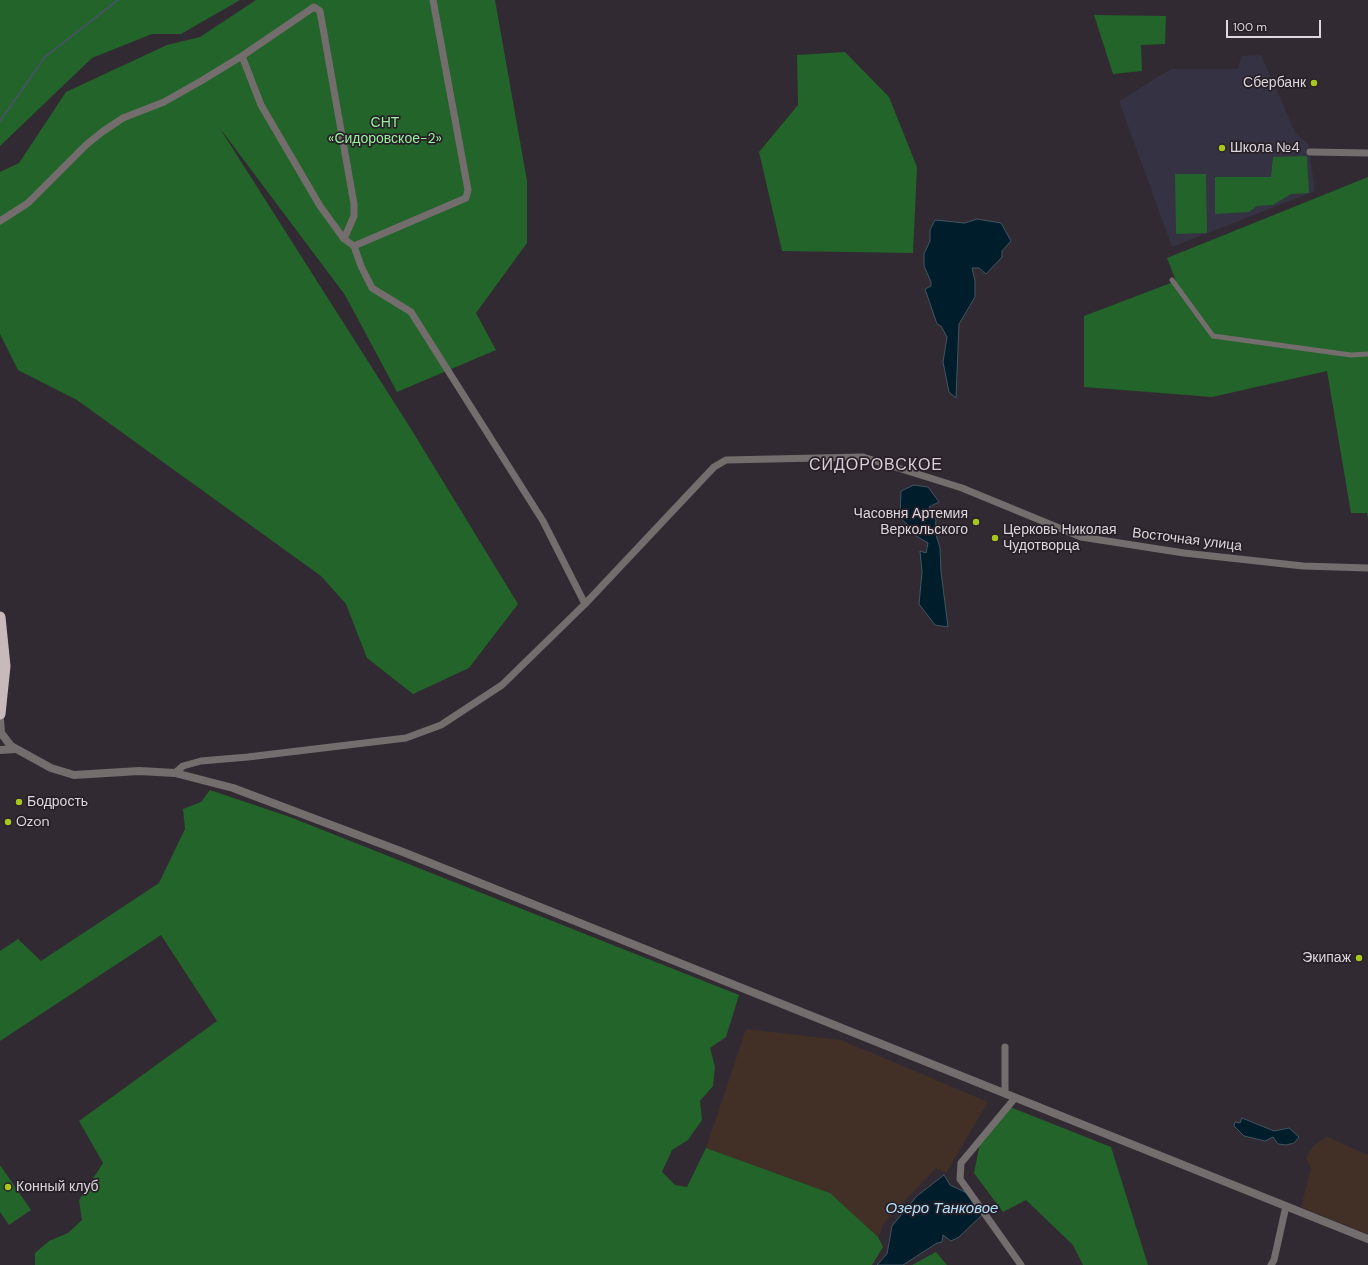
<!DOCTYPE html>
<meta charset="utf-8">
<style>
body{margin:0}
#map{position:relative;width:1368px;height:1265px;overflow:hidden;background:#322a32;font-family:"DM Sans",sans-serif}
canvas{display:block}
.scale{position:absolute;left:1226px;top:20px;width:95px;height:18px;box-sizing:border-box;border:2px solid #ddd8dd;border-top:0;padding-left:5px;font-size:12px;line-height:14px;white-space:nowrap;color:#ddd8dd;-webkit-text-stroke:3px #282028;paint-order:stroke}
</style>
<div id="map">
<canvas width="1368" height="1265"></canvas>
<div class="scale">100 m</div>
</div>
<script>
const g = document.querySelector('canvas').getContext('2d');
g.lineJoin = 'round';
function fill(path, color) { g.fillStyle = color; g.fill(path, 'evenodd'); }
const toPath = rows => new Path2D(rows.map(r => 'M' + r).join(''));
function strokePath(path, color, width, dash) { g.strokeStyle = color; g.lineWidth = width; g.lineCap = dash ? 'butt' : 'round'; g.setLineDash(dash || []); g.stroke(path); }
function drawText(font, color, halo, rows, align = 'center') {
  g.font = font + ' "DM Sans",sans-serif'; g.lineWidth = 3.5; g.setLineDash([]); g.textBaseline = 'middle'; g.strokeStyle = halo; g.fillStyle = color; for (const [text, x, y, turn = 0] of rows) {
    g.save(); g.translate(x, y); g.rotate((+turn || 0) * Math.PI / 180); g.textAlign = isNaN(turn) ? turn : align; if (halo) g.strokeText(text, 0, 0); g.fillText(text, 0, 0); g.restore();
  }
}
fill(toPath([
 [746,1029,841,1040,988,1102,946,1173,936,1168,884,1223,878,1237,830,1193,706,1148],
 [1327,1137,1368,1155,1368,1234,1301,1207,1311,1169,1306,1158,1314,1145]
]), '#423027');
fill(toPath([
 [1261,55,1296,134,1308,144,1315,191,1172,247,1119,101,1171,69,1238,69,1241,56]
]), '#353243');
fill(toPath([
 [0,0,240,0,181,34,152,34,92,58,0,146],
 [256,0,495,0,527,181,527,243,476,313,496,350,397,392,345,295,219,127,411,429,518,604,469,668,413,694,367,658,346,604,321,576,77,400,18,370,0,334,0,172,19,163,66,92,167,45,200,37],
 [1094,15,1166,16,1165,44,1141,45,1142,71,1113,74],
 [845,52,889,97,917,167,913,253,782,251,759,152,798,105,797,55],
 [1307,156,1309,193,1291,194,1273,205,1257,206,1249,212,1215,214,1215,177,1271,177,1273,157],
 [1175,174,1206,174,1207,233,1176,234],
 [1368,177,1368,519,1367,513,1351,513,1327,371,1212,397,1084,387,1084,316,1176,281,1167,258],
 [210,790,290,817,739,995,726,1037,710,1048,715,1067,713,1086,700,1101,702,1120,688,1140,672,1150,662,1172,675,1185,687,1187,706,1148,830,1193,878,1237,883,1247,872,1265,35,1265,35,1253,49,1241,68,1233,82,1220,79,1200,103,1163,79,1121,217,1021,161,935,0,1041,0,951,18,939,41,961,159,883,185,829,183,809,201,802],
 [1010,1107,1111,1147,1148,1265,1083,1265,1073,1245,1026,1200,1003,1212,974,1173,980,1143],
 [0,1165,31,1210,9,1225,0,1212],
 [936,1252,947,1265,912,1265]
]), '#226429');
const water = toPath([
 [977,219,1001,223,1011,241,1002,251,1002,257,986,274,979,268,972,268,975,281,975,297,959,324,956,398,949,392,943,362,947,337,941,326,937,324,925,289,931,286,931,282,924,266,924,254,930,241,930,230,935,220,965,223,977,219],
 [914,485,928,487,939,502,929,507,936,520,935,531,940,548,941,572,948,627,935,625,919,604,922,572,920,551,926,553,928,543,910,532,908,525,900,518,901,491,914,485],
 [1242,1118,1274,1131,1289,1128,1299,1137,1294,1143,1286,1145,1278,1144,1273,1137,1265,1141,1244,1136,1234,1126,1235,1122,1240,1123,1242,1118],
 [944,1175,950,1185,967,1193,983,1214,959,1237,951,1241,943,1235,942,1242,937,1243,903,1265,877,1265,887,1254,892,1226,917,1196,944,1175]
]);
fill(water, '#001d2c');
strokePath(water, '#425561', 1);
strokePath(toPath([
 [0,121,45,57,118,0]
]), '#425561', 2);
strokePath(toPath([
 [1172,280,1213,336,1351,355,1368,354]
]), '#746d6d', 5);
strokePath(toPath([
 [242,56,261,105,320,206,344,239,354,246,361,266,372,288,411,312,543,521,585,604],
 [1310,152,1368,153],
 [0,221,28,203,86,145,102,132,123,118,164,102,201,81,242,56,314,7,320,11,354,204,354,216,344,239],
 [354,246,466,198,468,190,433,0],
 [175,773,183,766,201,761,248,757,406,738,441,725,502,685,585,604,714,467,726,460,863,457,962,488,1081,537,1184,553,1303,566,1368,568],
 [1005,1047,1005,1094],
 [1015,1098,961,1163,960,1179,1021,1265],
 [1271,1265,1274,1260,1286,1206]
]), '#746d6d', 7);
strokePath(toPath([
 [0,720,1,733,11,746,51,768,74,775,139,771,175,773,233,788,403,852,1368,1239],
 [0,750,15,749]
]), '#746d6d', 8);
strokePath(toPath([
 [0,617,5,666,0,714]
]), '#c8baba', 11);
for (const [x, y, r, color] of [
 [1314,83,4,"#a8c71c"],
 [1222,148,4,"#a8c71c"],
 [976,522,4,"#a8c71c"],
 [995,538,4,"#a8c71c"],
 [19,802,4,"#a8c71c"],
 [8,822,4,"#a8c71c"],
 [1359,958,4,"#a8c71c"],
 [8,1187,4,"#a8c71c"]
]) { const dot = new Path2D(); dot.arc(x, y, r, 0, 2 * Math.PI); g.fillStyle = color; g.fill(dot); strokePath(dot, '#282028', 1.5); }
drawText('14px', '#ddd8dd', '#282028', [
 ["Сбербанк",1306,83,"right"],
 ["Школа №4",1230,148],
 ["Часовня Артемия",968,514,"right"],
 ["Веркольского",968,530,"right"],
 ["Церковь Николая",1003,530],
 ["Чудотворца",1003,546],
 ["Бодрость",27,802],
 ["Ozon",16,822],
 ["Экипаж",1351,958,"right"],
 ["Конный клуб",16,1187]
], 'left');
drawText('14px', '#99f39d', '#282028', [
 ["СНТ",385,123],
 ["«Сидоровское-2»",385,139]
]);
drawText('14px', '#ddd8dd', '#282028', [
 ["Восточная улица",1187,540,7]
]);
drawText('italic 15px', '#b5e2fb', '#282028', [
 ["Озеро Танковое",942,1209]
]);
g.letterSpacing = '1px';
drawText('16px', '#dacfd9', '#282028', [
 ["СИДОРОВСКОЕ",876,466]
]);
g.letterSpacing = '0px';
</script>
